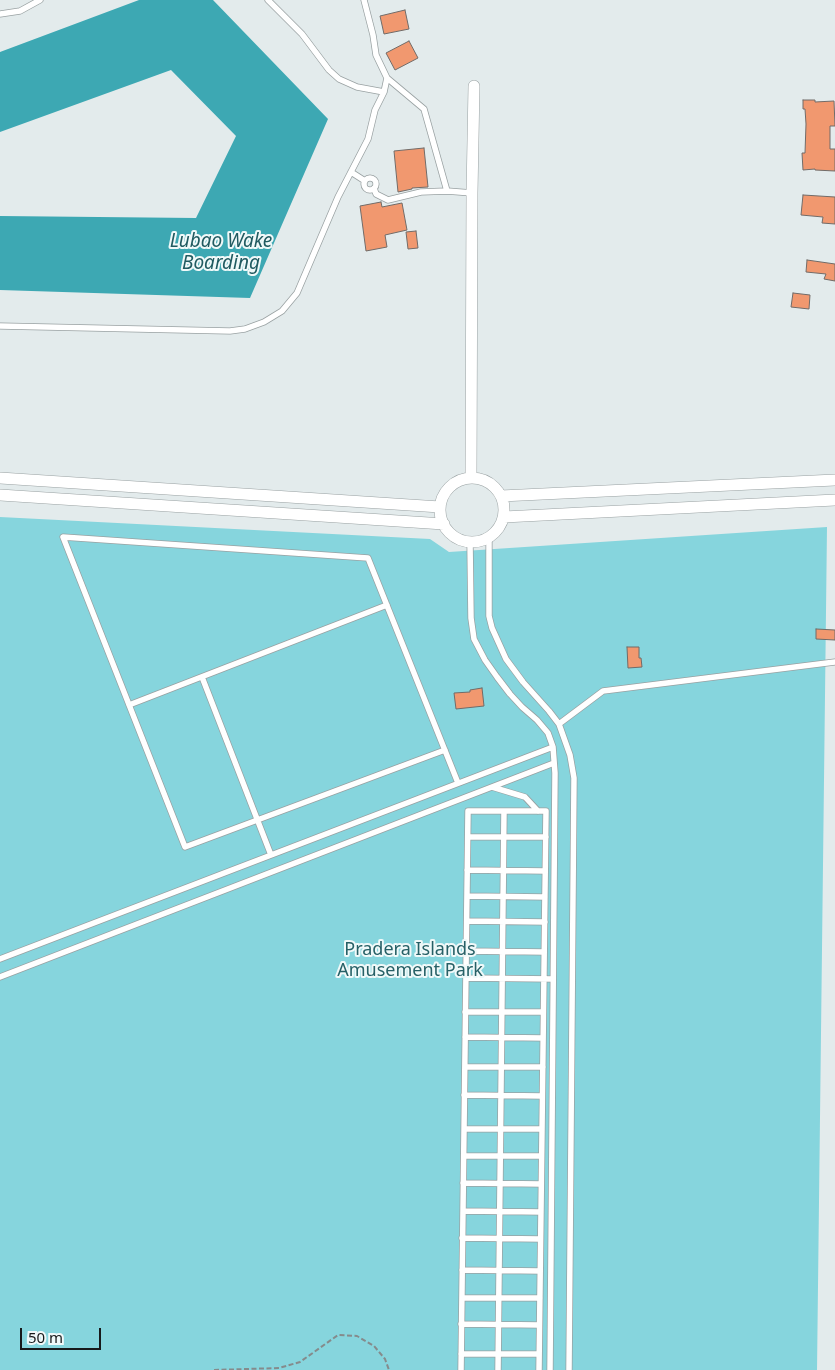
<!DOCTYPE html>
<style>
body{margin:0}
#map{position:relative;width:835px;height:1370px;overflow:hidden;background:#e3ebec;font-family:"Noto Sans",sans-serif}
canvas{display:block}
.scale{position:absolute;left:20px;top:1328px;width:81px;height:22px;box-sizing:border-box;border:2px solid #171a1b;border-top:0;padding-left:6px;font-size:15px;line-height:18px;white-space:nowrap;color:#171a1b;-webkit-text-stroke:4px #f0f9f9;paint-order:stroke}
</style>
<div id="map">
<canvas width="835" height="1370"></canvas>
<div class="scale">50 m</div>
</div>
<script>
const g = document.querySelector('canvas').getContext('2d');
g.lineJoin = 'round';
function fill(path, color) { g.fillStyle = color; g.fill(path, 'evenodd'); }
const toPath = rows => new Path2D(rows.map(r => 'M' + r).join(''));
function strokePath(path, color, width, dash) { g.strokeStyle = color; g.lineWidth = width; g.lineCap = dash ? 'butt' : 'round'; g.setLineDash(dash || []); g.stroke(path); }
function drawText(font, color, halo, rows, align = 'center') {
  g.font = font + ' "Noto Sans",sans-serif'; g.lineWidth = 4; g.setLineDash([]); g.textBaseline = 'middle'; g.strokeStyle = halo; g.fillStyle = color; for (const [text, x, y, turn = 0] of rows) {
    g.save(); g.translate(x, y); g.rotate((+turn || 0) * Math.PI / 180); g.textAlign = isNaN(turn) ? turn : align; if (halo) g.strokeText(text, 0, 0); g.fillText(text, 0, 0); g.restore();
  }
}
fill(toPath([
 [0,517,430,539,449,552,827,527,817,1370,0,1370]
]), '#86d5dd');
fill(toPath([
 [139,0,213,0,328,119,250,298,0,290,0,216,196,218,236,136,171,70,0,132,0,52]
]), '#3da8b3');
const building = toPath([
 [405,10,409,29,384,34,380,16,405,10],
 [409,41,418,58,395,70,386,53,409,41],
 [803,100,815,100,815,102,834,101,835,126,830,126,830,149,835,149,835,171,815,170,815,169,803,170,802,153,805,153,806,124,805,109,803,109,803,100],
 [424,148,428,187,412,188,412,189,398,192,394,151,424,148],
 [803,195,835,197,835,224,822,223,823,217,801,215,803,195],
 [381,202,382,207,402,203,407,230,385,235,387,247,366,251,360,206,381,202],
 [416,231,418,248,408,249,406,232,416,231],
 [807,260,835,264,835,281,824,279,826,274,806,272,807,260],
 [793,293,810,295,809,309,791,307,793,293],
 [816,629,835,630,835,640,816,639,816,629],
 [627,647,639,647,639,658,641,658,642,667,628,668,627,647],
 [482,688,484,706,456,709,454,693,470,692,470,690,482,688]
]);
fill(building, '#f1986f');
strokePath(building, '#716b68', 1);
const lane = toPath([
 [364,0,373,35,376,55,387,78,384,92],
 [0,14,20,11,40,0],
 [387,78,424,109,447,191],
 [351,172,365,181],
 '364 184a6 6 0 1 1 12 0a6 6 0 1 1-12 0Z',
 [374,188,376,194,388,200,421,192,447,191,472,193],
 [0,326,230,331,245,329,264,322,282,311,297,293,338,197,368,139,375,110,384,92,357,87,339,79,329,70,302,34,268,0],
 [489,537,489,616,492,628,506,659,523,682,549,711,559,724,570,755,574,778,569,1370],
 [470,542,471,618,474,639,485,660,497,677,510,694,522,707,537,720,548,733,553,747,555,773,550,1370],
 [202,677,271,855],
 [129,705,387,605],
 [559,724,603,691,835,662],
 [445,750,185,847,63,537,368,558,458,783],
 [492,787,525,797,538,811],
 [468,837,546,837],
 [467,870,545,871],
 [467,896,545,897],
 [467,921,545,922],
 [466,951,544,952],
 [0,959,553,747],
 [0,977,554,763],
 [466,978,553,979],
 [465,1012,543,1012],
 [465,1037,543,1038],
 [465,1067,543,1067],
 [464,1095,542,1096],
 [464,1129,542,1129],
 [464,1156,541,1156],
 [463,1183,541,1184],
 [463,1211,541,1212],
 [462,1238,540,1239],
 [462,1270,540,1271],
 [462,1298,540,1298],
 [461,1324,539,1325],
 [461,1354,539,1354],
 [461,1370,468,811,546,811,539,1370],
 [498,1370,504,811]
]);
const street = toPath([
 [0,478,440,507],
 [471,478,472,193,474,86],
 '440 510a32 32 0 1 1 64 0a32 32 0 1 1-64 0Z',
 [0,495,444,524],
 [501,496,835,480],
 [504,517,835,500]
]);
strokePath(lane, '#99a1a2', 7);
strokePath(street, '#99a1a2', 12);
strokePath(toPath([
 [214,1370,279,1368,300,1362,338,1335,357,1336,374,1346,385,1359,389,1370]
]), '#858b8c', 2, [5, 2.5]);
strokePath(lane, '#fff', 5.5);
strokePath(street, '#fff', 11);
drawText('18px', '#266066', '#f0f9f9', [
 ["Pradera Islands",410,950],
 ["Amusement Park",410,971]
]);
drawText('italic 19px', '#215b61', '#f0f9f9', [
 ["Lubao Wake",221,242],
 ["Boarding",221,264]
]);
</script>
